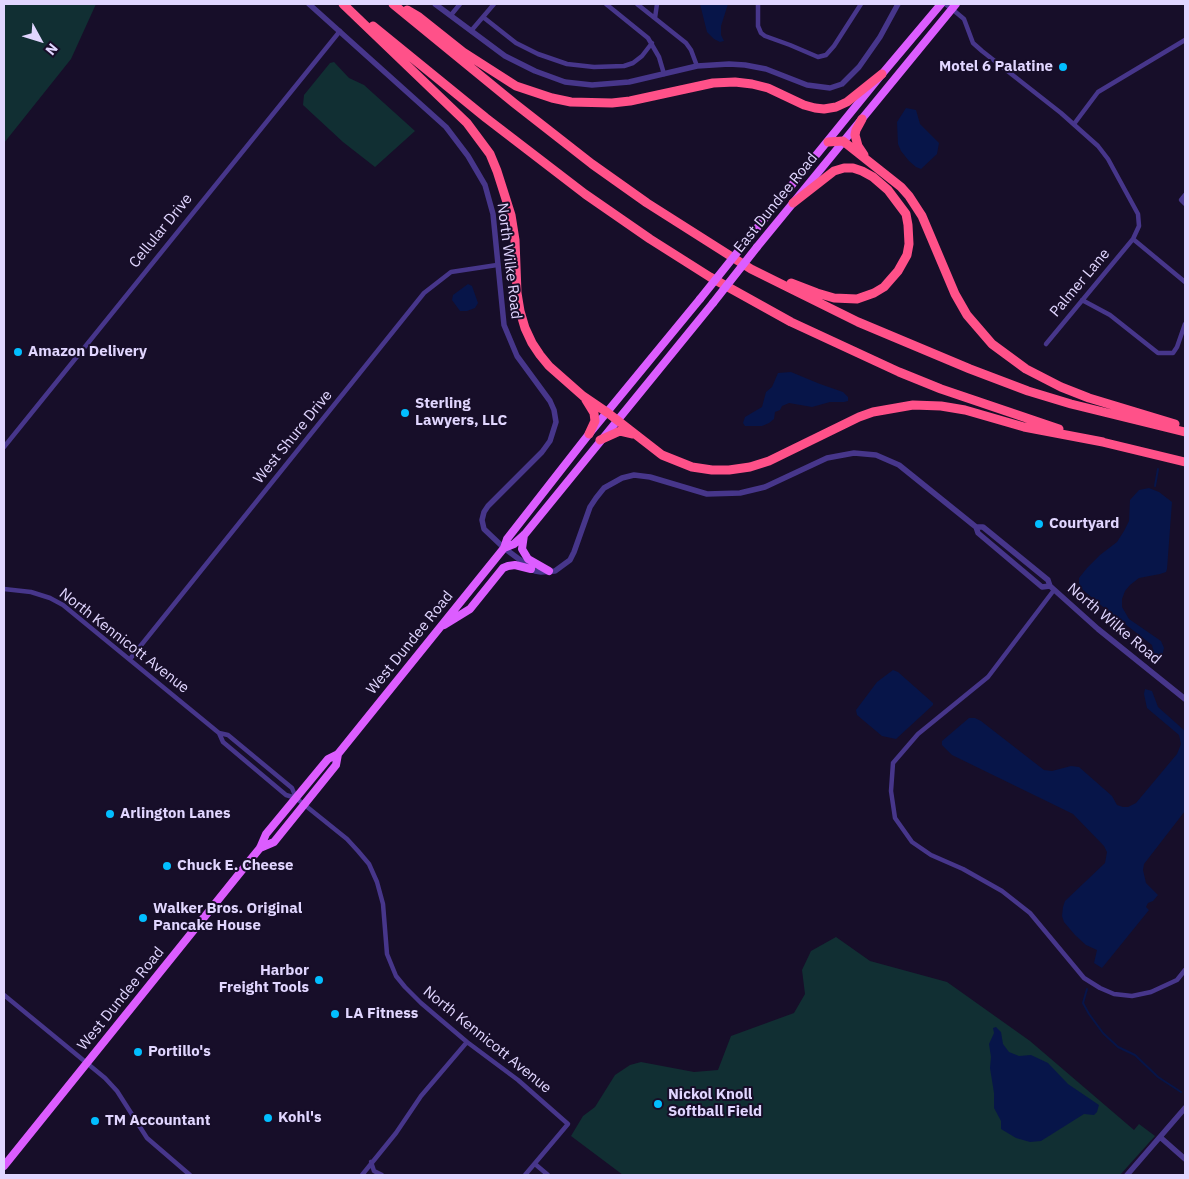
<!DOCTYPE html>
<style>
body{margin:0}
#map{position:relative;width:1189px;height:1179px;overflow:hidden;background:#170e29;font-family:"IBM Plex Sans",sans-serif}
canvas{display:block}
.frame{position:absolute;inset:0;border:5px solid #e1d6ff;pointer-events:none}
.north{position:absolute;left:15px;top:15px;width:50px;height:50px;-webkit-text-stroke:4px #170e29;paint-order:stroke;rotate:129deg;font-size:14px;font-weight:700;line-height:20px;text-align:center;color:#e1d6ff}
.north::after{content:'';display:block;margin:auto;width:18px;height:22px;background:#e1d6ff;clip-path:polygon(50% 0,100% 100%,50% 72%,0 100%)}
</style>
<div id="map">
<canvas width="1189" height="1179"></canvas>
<div class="frame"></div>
<div class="north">N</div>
</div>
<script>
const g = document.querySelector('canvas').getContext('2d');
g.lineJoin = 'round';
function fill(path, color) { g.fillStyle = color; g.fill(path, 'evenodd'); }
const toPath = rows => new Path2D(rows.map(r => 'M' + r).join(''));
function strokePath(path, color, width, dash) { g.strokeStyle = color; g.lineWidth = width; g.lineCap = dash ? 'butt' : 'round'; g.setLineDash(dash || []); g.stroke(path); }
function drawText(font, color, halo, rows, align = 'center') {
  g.font = font + ' "IBM Plex Sans",sans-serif'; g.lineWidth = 4; g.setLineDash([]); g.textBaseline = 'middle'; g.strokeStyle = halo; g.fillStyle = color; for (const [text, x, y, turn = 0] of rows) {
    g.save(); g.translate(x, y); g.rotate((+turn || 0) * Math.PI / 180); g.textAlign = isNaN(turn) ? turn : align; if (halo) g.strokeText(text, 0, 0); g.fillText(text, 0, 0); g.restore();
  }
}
fill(toPath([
 [4,4,96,4,71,59,4,143],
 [334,62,349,78,364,85,415,131,375,167,343,142,303,105,304,95,330,63],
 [836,937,870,961,947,982,1030,1041,1134,1130,1139,1124,1155,1136,1120,1175,623,1175,571,1136,583,1116,595,1107,615,1075,630,1065,641,1062,694,1072,718,1070,731,1036,794,1013,805,994,802,970,811,951]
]), '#112f33');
fill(toPath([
 [700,4,728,4,721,26,721,35,724,41,720,42,714,39,707,32],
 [906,108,916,110,920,124,939,143,937,154,921,169,916,167,909,161,901,151,898,144,897,122],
 [468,284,472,286,478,303,475,308,467,311,460,311,452,300,453,295],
 [791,372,820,384,843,392,848,397,848,401,844,402,830,402,812,407,789,403,782,406,780,410,775,412,774,419,769,423,762,426,745,426,743,423,745,417,762,407,766,392,772,387,778,373],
 [1149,488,1159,492,1172,502,1167,569,1166,572,1160,574,1139,578,1130,585,1125,591,1122,599,1122,607,1129,619,1161,641,1164,648,1162,656,1154,654,1152,645,1102,606,1083,590,1079,583,1079,578,1087,568,1100,555,1117,542,1124,531,1129,521,1130,500,1139,490],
 [893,670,898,672,933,703,933,705,896,739,882,736,857,715,856,710,877,682],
 [1145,689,1152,691,1158,707,1185,731,1185,811,1144,864,1143,870,1146,883,1158,895,1153,901,1148,903,1146,907,1149,910,1102,968,1094,963,1097,950,1086,945,1075,935,1064,922,1062,916,1063,907,1065,901,1105,863,1107,852,1104,846,1073,814,952,755,942,745,942,741,969,718,975,718,981,721,1044,770,1052,771,1071,766,1079,767,1112,796,1117,805,1123,807,1128,807,1136,803,1177,754,1181,744,1179,735,1147,708,1144,694],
 [996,1027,1001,1032,1003,1044,1009,1052,1019,1056,1031,1055,1048,1063,1068,1084,1099,1105,1097,1112,1094,1115,1084,1114,1041,1141,1030,1142,1016,1138,1001,1129,1001,1121,994,1108,994,1093,990,1068,991,1057,989,1044,994,1033,993,1028]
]), '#071549');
strokePath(toPath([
 [1155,486,1158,469],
 [1087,989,1083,1003,1089,1014,1103,1033,1118,1047,1135,1055,1158,1077,1181,1092]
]), '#071549', 2);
strokePath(toPath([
 [606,4,648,38,659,57,664,74],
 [637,4,686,43,691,50,697,66],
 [758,4,758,26,761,33,765,36,790,45,818,57,826,55,834,46,861,4],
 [952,9,964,19,973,43,982,51,1061,113,1098,146,1108,159,1138,214,1139,226,1133,239,1046,344],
 [451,15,460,4],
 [483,17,516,43,538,54,567,64,594,67,624,66,633,63,642,56,652,43],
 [655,18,657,4],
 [471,31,494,4],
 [1074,124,1098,92,1185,40],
 [1185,195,1181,200,1185,204],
 [1133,239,1185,282],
 [1082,300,1110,315,1158,353,1173,353,1177,347,1185,324],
 [4,447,340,31],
 [4,589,31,592,50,598,63,605,219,733,223,742,286,795,296,798,347,839,358,851,369,864,377,882,383,904,387,954,396,976,405,987,421,1003,467,1042,518,1080,568,1124,525,1175],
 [1054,590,988,677,918,734,893,763,891,791,895,818,912,842,931,855,963,869,1002,891,1030,913,1084,978,1100,988,1114,994,1132,996,1151,992,1177,980,1185,970],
 [130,659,424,293,451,272,497,265],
 [219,733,228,735,292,788,296,798],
 [4,995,105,1078,117,1091,147,1138,190,1175],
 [371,1162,374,1171,382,1175],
 [535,1164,548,1175],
 [362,1175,396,1133,421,1096,467,1042]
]), '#47368b', 4.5);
strokePath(toPath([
 [309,4,446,127,468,156,485,185,493,214,504,325,517,356,550,401,554,410,556,422,550,441,542,452,488,506,484,512,482,520,484,529,504,548,535,571,541,572,555,571,570,560,574,552,590,507,596,498,604,488,622,478,634,475,650,477,707,494,740,493,765,487,827,458,854,453,876,455,899,465,976,527,978,533,1042,587,1050,586],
 [435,4,505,56,535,71,565,82,592,85,629,82,697,66,729,64,745,65,766,69,807,85,830,88,842,84,859,67,880,37,898,4],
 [946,4,952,9],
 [976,527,983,527,1048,580,1050,586,1098,629,1185,699],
 [1160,1137,1185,1159],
 [1127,1175,1185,1108]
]), '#47368b', 5.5);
strokePath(toPath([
 [748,239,882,74,941,4],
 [757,247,956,4],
 [524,535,522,549,528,559,549,571],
 [504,548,514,544,525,534,713,303],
 [444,625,470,609,503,568,508,566,515,565,531,569],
 [260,848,274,842,336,765,338,754],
 [4,1166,251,859,260,848,266,834,328,759,338,754,504,548,507,539,589,434,700,299]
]), '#dc5dff', 8);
strokePath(toPath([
 [343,4,467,123,490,154,497,171,511,215,515,240,517,293,520,311,525,328,532,343,540,355,549,366,583,396,608,413,662,455,692,467,712,470,729,470,750,467,769,461,859,417,873,412,913,405,941,406,965,410,1024,427,1103,442],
 [393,4,514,103,592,164,647,203,751,269,858,322,970,369,1028,391,1071,404,1185,432],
 [407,10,419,17,463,52,516,86,552,98,571,102,612,103,630,101,713,83,735,82,752,84,768,88,804,105,815,108,824,109,836,107,847,102,882,74],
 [373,26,486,118,585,194,650,239,710,277,791,322,899,372,941,389,1059,429],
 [862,119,856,130,855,135,858,146,864,155],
 [828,142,843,141,901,187,909,196,922,216,955,294,967,315,992,344,1026,369,1061,387,1089,398,1175,424],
 [791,283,817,293,834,298,857,299,874,293,884,287,898,271,907,255,909,244,908,225,906,214,888,190,873,177,862,171,853,168,844,168,834,171,793,203],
 [586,400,594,413,595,421,589,434],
 [600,440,620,431,633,434],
 [1098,441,1185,462]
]), '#ff5189', 9);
strokePath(toPath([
 [700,299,748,239],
 [713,303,757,247]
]), '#dc5dff', 8);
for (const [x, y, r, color] of [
 [1063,67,5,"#02beff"],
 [18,352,5,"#02beff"],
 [405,413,5,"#02beff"],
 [1039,524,5,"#02beff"],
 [110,814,5,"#02beff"],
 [167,866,5,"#02beff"],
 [143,918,5,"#02beff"],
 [319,980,5,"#02beff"],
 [335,1014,5,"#02beff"],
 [138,1052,5,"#02beff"],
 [658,1104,5,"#02beff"],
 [268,1118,5,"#02beff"],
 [95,1121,5,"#02beff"]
]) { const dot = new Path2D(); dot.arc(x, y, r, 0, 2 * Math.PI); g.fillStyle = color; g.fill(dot); strokePath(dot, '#170e29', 2); }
drawText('bold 15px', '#e1d6ff', '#170e29', [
 ["Motel 6 Palatine",1053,67,"right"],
 ["Amazon Delivery",28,352],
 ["Sterling",415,404],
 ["Lawyers, LLC",415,421],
 ["Courtyard",1049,524],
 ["Arlington Lanes",120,814],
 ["Chuck E. Cheese",177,866],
 ["Walker Bros. Original",153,909],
 ["Pancake House",153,926],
 ["Harbor",309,971,"right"],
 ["Freight Tools",309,988,"right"],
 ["LA Fitness",345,1014],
 ["Portillo's",148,1052],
 ["Nickol Knoll",668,1095],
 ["Softball Field",668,1112],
 ["Kohl's",278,1118],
 ["TM Accountant",105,1121]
], 'left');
drawText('15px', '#e1d6ff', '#170e29', [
 ["East Dundee Road",776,203,-51],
 ["Cellular Drive",161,231,-51],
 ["North Wilke Road",509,261,83],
 ["Palmer Lane",1080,283,-50],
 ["West Shure Drive",293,437,-51],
 ["North Wilke Road",1114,624,40],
 ["North Kennicott Avenue",124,641,38],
 ["West Dundee Road",410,643,-51],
 ["West Dundee Road",121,999,-51],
 ["North Kennicott Avenue",487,1040,39]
]);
</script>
